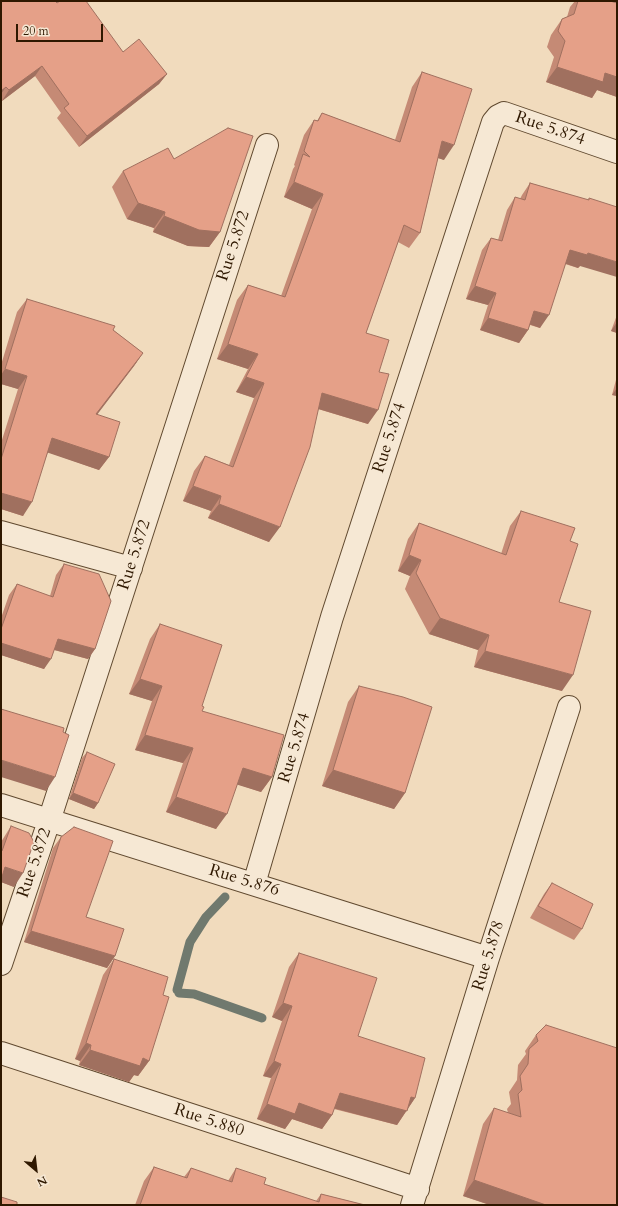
<!DOCTYPE html>
<style>
body{margin:0}
#map{position:relative;width:618px;height:1206px;overflow:hidden;background:#f1dbbd;font-family:Cardo,serif}
canvas{display:block}
.frame{position:absolute;inset:0;border:2px solid #2f1800;pointer-events:none}
.north{position:absolute;left:16px;top:1150px;width:40px;height:40px;-webkit-text-stroke:3px #f6e8d4;paint-order:stroke;rotate:152deg;font-size:11px;font-weight:700;line-height:16px;text-align:center;color:#2f1800}
.north::after{content:'';display:block;margin:auto;width:14px;height:18px;background:#2f1800;clip-path:polygon(50% 0,100% 100%,50% 72%,0 100%)}
.scale{position:absolute;left:16px;top:24px;width:87px;height:18px;box-sizing:border-box;border:2px solid #2f1800;border-top:0;padding-left:5px;font-size:12px;line-height:14px;white-space:nowrap;color:#2f1800;-webkit-text-stroke:3px #f6e8d4;paint-order:stroke}
</style>
<div id="map">
<canvas width="618" height="1206"></canvas>
<div class="frame"></div>
<div class="north">N</div>
<div class="scale">20 m</div>
</div>
<script>
const g = document.querySelector('canvas').getContext('2d');
g.lineJoin = 'round';
const toPath = rows => new Path2D(rows.map(r => 'M' + r).join(''));
function strokePath(path, color, width, dash) { g.strokeStyle = color; g.lineWidth = width; g.lineCap = dash ? 'butt' : 'round'; g.setLineDash(dash || []); g.stroke(path); }
function fill(path, color) { g.fillStyle = color; g.fill(path, 'evenodd'); }
function drawText(font, color, halo, rows, align = 'center') {
  g.font = font + ' Cardo,serif'; g.lineWidth = 3.5; g.setLineDash([]); g.textBaseline = 'middle'; g.strokeStyle = halo; g.fillStyle = color; for (const [text, x, y, turn = 0] of rows) {
    g.save(); g.translate(x, y); g.rotate((+turn || 0) * Math.PI / 180); g.textAlign = isNaN(turn) ? turn : align; if (halo) g.strokeText(text, 0, 0); g.fillText(text, 0, 0); g.restore();
  }
}
strokePath(toPath([
 [177,990,190,942,206,917,225,897],
 [179,993,194,994,262,1018]
]), '#70796e', 9);
const street = toPath([
 [1,532,131,568],
 [1,805,488,958],
 [254,884,332,617,493,122,498,116,504,113,617,152],
 [1,964,49,821,267,145],
 [1,1053,418,1189],
 [412,1205,488,958,569,707]
]);
strokePath(street, '#60492f', 24);
strokePath(street, '#f6e8d4', 22);
fill(toPath([
 [1,1,57,3,123,52,167,74,159,84,79,147,57,118,61,113,35,76,2,101,1,100],
 [575,1,610,1,617,3,617,97,597,90,592,98,546,82,554,57,547,47,551,35,562,19,567,17,570,7],
 [422,72,444,160,438,158,420,233,409,248,398,242,366,333,379,372,368,424,318,409,269,542,208,518,211,511,183,501,194,471,205,456,229,465,254,398,236,392,248,369,217,359,237,300,248,285,281,296,312,209,284,197,293,169,295,166,294,165,304,135,314,120,317,121,322,113,395,140,412,87],
 [174,159,220,232,209,247,188,246,153,232,154,228,127,219,112,187,123,171],
 [530,183,588,200,589,198,580,266,578,268,565,264,540,328,530,325,528,330,519,343,480,330,488,305,466,299,482,250,491,238,498,240,507,210,515,197,520,199,522,195],
 [27,299,113,330,143,353,134,366,97,414,109,457,99,470,48,452,23,516,1,509,1,443,18,389,1,384,1,365,17,312],
 [617,315,617,333,611,331],
 [617,376,617,396,612,395],
 [521,511,570,541,559,602,562,691,474,667,478,650,429,634,405,589,410,576,398,571,408,539,419,523,501,554,510,526],
 [64,564,95,649,88,659,54,650,44,669,1,655,1,618,9,595,17,584,50,596,56,575],
 [160,624,202,706,202,711,272,777,261,792,237,784,216,829,166,812,183,763,135,750,152,701,129,694,150,639],
 [359,686,405,793,394,809,322,786,348,702],
 [87,752,98,803,94,809,69,799,82,758],
 [11,826,14,887,1,882,1,842],
 [61,837,86,917,115,956,107,968,24,942,53,848],
 [552,883,582,929,574,940,530,918,544,894],
 [299,953,358,1036,415,1098,397,1125,334,1109,332,1115,322,1129,292,1119,285,1129,257,1119,271,1078,263,1076,282,1021,272,1017,289,967],
 [114,959,163,995,149,1061,138,1076,134,1075,129,1082,79,1065,80,1061,75,1059,103,975],
 [536,1035,617,1205,490,1205,463,1196,483,1124,494,1108,508,1113,507,1109,511,1104,509,1092,517,1080,518,1065,526,1054,525,1051],
 [154,1167,184,1177,191,1168,228,1181,236,1168,264,1184,316,1201,321,1194,365,1205,135,1205,144,1181]
]), '#c58a75');
fill(toPath([
 [42,66,35,76,2,101,9,90],
 [557,67,605,73,617,77,617,97,597,90,592,98,546,82],
 [167,74,159,84,79,147,87,136],
 [6,87,1,94,1,91],
 [442,141,454,145,444,160,432,156],
 [294,182,323,194,312,209,284,197],
 [138,203,165,212,154,228,127,219],
 [164,216,220,232,209,247,188,246,153,232],
 [570,250,588,253,617,262,617,277,580,266,578,268,561,262],
 [475,286,496,293,488,305,466,299],
 [534,311,549,315,540,328,526,323],
 [488,318,528,330,519,343,480,330],
 [617,322,617,333,611,331],
 [228,344,258,354,248,369,217,359],
 [143,353,134,366,87,428,96,414],
 [5,369,27,376,18,389,1,384,1,375],
 [246,377,264,383,254,398,236,392],
 [617,388,617,396,612,395],
 [322,393,378,410,368,424,312,407],
 [52,438,109,457,99,470,43,451],
 [193,486,221,496,211,511,183,501],
 [1,493,32,502,23,516,1,509],
 [219,504,280,527,269,542,208,518],
 [409,555,421,560,410,576,398,571],
 [440,618,489,635,478,650,429,634],
 [58,639,95,649,88,659,51,649],
 [1,643,51,659,44,669,1,655],
 [485,651,573,675,562,691,474,667],
 [140,679,162,686,152,701,129,694],
 [145,735,193,748,183,763,135,750],
 [1,760,55,777,46,791,1,777],
 [243,768,272,777,261,792,232,783],
 [333,770,405,793,394,809,322,786],
 [73,793,98,803,94,809,69,799],
 [176,797,227,814,216,829,166,812],
 [5,867,23,873,14,887,1,882,1,873],
 [31,931,115,956,107,968,24,942],
 [283,1003,292,1006,282,1021,272,1017],
 [86,1043,91,1045,80,1061,75,1059],
 [90,1050,143,1058,149,1061,138,1076,134,1075,129,1082,79,1065],
 [274,1061,281,1064,271,1078,263,1076],
 [340,1093,411,1097,415,1098,397,1125,329,1107],
 [299,1103,332,1115,322,1129,292,1119,285,1129,257,1119,267,1104],
 [474,1180,546,1205,490,1205,463,1196]
]), '#a0705f');
const building = toPath([
 [1,1,55,1,57,3,60,1,86,1,123,52,139,39,167,74,87,136,64,108,69,104,42,66,9,90,6,87,1,91,1,1],
 [578,1,610,1,617,3,617,77,605,73,603,82,557,67,565,41,558,31,562,19,574,14,578,1],
 [422,72,472,89,454,145,442,141,420,233,404,225,366,333,389,340,379,372,389,374,378,410,322,393,310,447,280,527,219,504,221,496,193,486,205,456,233,467,264,383,246,377,258,354,228,344,248,285,285,297,323,194,294,182,303,154,310,157,304,151,314,120,318,121,322,113,400,142,422,72],
 [228,128,253,136,220,232,199,230,164,216,165,212,138,203,123,171,168,148,174,159,228,128],
 [530,183,589,200,589,198,617,207,617,262,588,253,587,255,570,250,549,315,534,311,528,330,488,318,496,293,475,286,491,238,502,241,515,197,525,200,530,183],
 [27,299,115,326,113,330,143,353,96,414,120,422,109,457,52,438,32,502,1,493,1,459,27,376,5,369,27,299],
 [521,511,575,528,570,541,578,544,559,602,591,611,573,675,485,651,489,635,440,618,416,573,421,560,409,555,419,523,506,555,521,511],
 [64,564,99,574,111,601,95,649,58,639,51,659,1,643,1,629,17,584,53,597,64,564],
 [160,624,222,645,202,706,204,707,202,711,284,735,272,777,243,768,227,814,176,797,193,748,145,735,162,686,140,679,160,624],
 [359,686,403,697,432,707,405,793,333,770,359,686],
 [1,709,64,728,63,732,69,735,55,777,1,760,1,709],
 [87,752,115,764,98,803,73,793,87,752],
 [11,826,29,833,34,842,23,873,5,867,1,880,1,851,2,851,11,826],
 [74,827,113,841,86,917,124,929,115,956,31,931,61,837,74,827],
 [552,883,593,904,582,929,538,906,552,883],
 [299,953,377,978,358,1036,425,1058,415,1098,411,1097,407,1111,340,1093,332,1115,299,1103,295,1114,267,1104,281,1064,274,1061,292,1006,283,1003,299,953],
 [114,959,168,977,163,995,169,997,149,1061,143,1058,140,1066,90,1050,91,1045,86,1043,114,959],
 [546,1025,617,1048,617,1205,546,1205,474,1180,494,1108,521,1117,518,1094,522,1090,520,1076,528,1064,529,1049,538,1041,536,1035,546,1025],
 [154,1167,187,1178,191,1168,232,1182,236,1168,266,1178,264,1184,319,1202,321,1194,365,1205,140,1205,154,1167],
 [1,1197,17,1202,17,1205,1,1205,1,1197]
]);
fill(building, '#e5a088');
strokePath(building, '#a0705f', 1);
drawText('17px', '#2f1800', '#f6e8d4', [
 ["Rue 5.874",550,129,19],
 ["Rue 5.872",234,246,-72],
 ["Rue 5.874",390,438,-72],
 ["Rue 5.872",135,555,-72],
 ["Rue 5.874",295,748,-73],
 ["Rue 5.872",35,863,-71],
 ["Rue 5.876",244,881,17],
 ["Rue 5.878",489,956,-73],
 ["Rue 5.880",209,1121,18]
]);
</script>
